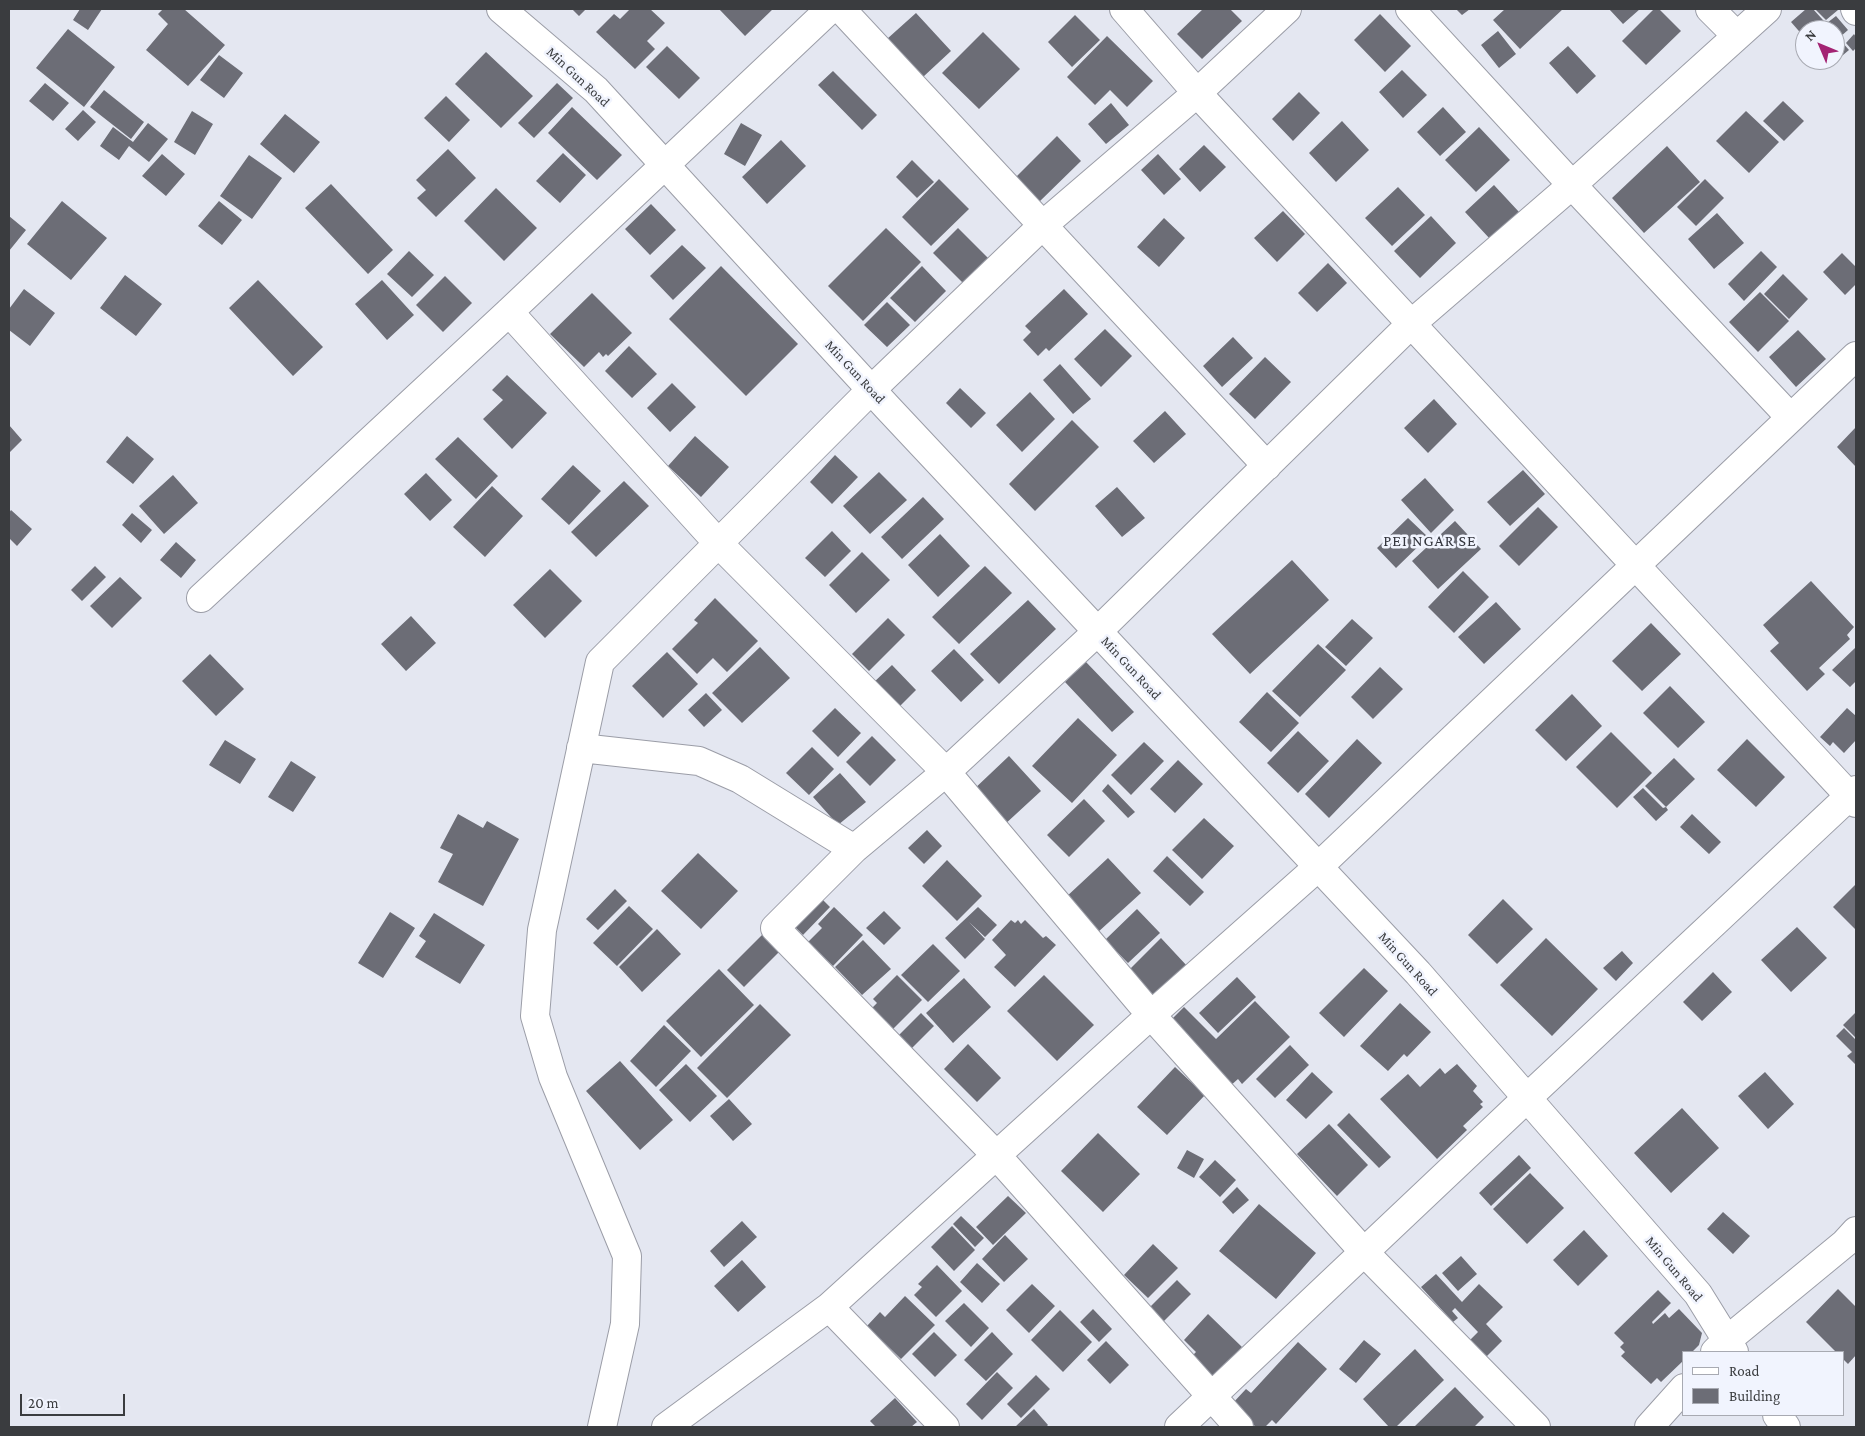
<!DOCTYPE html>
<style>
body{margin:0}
#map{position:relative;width:1865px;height:1436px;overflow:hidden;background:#e4e7f1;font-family:"Crimson Pro",serif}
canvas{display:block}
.frame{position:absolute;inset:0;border:10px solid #3a3c3f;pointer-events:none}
.legend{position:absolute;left:1682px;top:1351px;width:162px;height:65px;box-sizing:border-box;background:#f1f4fe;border:1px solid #a8aab2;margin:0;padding:6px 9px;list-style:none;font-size:15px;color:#3a3c3f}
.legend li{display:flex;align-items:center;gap:10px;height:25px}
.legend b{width:25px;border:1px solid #a8aab2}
.north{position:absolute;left:1795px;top:20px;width:50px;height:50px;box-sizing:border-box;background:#f1f4fe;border:1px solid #a8aab2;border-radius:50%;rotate:315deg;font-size:14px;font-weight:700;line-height:20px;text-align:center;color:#3a3c3f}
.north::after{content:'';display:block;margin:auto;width:18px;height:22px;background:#a32373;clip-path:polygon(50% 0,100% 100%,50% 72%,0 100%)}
.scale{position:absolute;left:20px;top:1394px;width:105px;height:22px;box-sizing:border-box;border:2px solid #3a3c3f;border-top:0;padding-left:6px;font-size:15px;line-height:18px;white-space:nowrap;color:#3a3c3f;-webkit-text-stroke:4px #f1f4fe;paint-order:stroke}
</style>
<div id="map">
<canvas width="1865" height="1436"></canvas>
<div class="frame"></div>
<ul class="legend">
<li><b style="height:6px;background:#fff"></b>Road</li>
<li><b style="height:14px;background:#6c6d76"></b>Building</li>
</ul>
<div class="north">N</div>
<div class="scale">20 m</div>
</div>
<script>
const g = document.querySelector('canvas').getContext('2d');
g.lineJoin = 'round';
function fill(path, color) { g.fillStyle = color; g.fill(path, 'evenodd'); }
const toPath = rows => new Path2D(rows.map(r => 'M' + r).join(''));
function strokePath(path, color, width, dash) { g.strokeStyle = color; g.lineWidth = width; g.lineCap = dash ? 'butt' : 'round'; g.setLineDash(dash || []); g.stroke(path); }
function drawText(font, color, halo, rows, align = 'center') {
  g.font = font + ' "Crimson Pro",serif'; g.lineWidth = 5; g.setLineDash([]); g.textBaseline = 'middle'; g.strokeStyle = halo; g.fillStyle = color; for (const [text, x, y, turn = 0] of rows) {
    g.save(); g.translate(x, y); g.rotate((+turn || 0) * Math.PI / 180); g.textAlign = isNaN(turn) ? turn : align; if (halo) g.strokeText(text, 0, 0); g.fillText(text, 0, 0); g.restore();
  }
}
fill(toPath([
 [80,9,102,9,88,30,73,20],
 [163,9,184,9,225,45,188,86,146,50,168,24,158,14],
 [572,9,586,9,579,16],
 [630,9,650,9,665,23,647,41,655,49,635,69,596,32,614,14,620,19],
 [719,9,773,9,745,36],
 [1203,9,1230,9,1242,21,1202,59,1177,34],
 [1456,9,1470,9,1462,15],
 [1505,9,1563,9,1520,49,1493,20],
 [1609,9,1640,9,1623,24],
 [1654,9,1659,9,1681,31,1646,65,1622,41],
 [1806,9,1813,9,1832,30,1805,30,1805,38,1791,22],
 [1815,9,1836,9,1838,10,1826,20],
 [916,13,951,51,923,77,887,39],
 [1380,14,1411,46,1385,72,1354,40],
 [1075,15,1100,40,1072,67,1048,42],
 [1836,16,1848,30,1840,37,1827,23],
 [68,29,115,67,84,107,36,68],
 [1498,31,1516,54,1499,68,1481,45],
 [983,32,1020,69,979,109,942,73],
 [1835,34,1849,50,1830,66,1825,60,1835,60],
 [1854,34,1856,37,1856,48,1853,51,1846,43],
 [1107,36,1153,81,1127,107,1110,90,1095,105,1067,77],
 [667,46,700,78,679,99,646,67],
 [1568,46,1596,76,1577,94,1549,63],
 [486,52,533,96,501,128,455,84],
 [219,55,243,73,224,98,200,80],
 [1402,70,1427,95,1403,118,1379,92],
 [833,71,877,115,862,130,818,85],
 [45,83,69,103,53,121,29,101],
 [557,83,573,98,534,138,518,123],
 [104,90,144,122,131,139,90,107],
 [1299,92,1320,113,1293,141,1272,119],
 [446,96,470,120,449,142,424,118],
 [1783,101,1804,121,1784,141,1763,121],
 [1111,103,1129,125,1106,144,1088,124],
 [572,107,622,155,597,180,548,133],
 [1443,107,1466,132,1440,156,1417,132],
 [83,110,96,122,78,141,65,129],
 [192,111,213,124,195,155,174,142],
 [1746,111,1779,142,1749,173,1716,141],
 [285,114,320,142,294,173,260,144],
 [1342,121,1369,150,1336,182,1309,153],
 [148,123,168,139,149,162,129,146,119,160,100,146,113,127,133,142],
 [741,123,762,135,745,166,724,154],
 [1479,127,1510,160,1476,192,1445,160],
 [1057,136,1081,161,1037,204,1013,180],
 [781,140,806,166,767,204,742,177],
 [1204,145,1226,167,1200,192,1179,169],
 [1667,146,1700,182,1644,233,1612,198],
 [448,149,476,178,436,217,417,198,426,190,416,180],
 [563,153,586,175,560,203,536,181],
 [162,154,185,174,166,196,142,176],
 [1158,154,1181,179,1164,195,1141,170],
 [249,155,282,178,252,219,220,196],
 [912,160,934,182,917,198,896,177],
 [939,179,969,209,931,246,902,217],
 [1705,179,1724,198,1696,226,1677,207],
 [331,184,393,250,368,274,305,208],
 [1494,185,1519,212,1490,239,1465,212],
 [1398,187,1425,215,1392,246,1365,218],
 [496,188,537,228,504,261,464,221],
 [62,201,107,238,71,280,27,244],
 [219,201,242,220,222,245,198,226],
 [651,204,676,230,650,255,625,229],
 [1283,211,1305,234,1277,262,1254,238],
 [1717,213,1744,243,1714,269,1688,239],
 [9,216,26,230,9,251],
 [1431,216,1456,243,1420,278,1394,251],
 [1164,218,1185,238,1159,267,1137,247],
 [886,228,921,262,863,321,828,286],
 [958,228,994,264,969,289,933,253],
 [682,245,706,268,673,300,650,276],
 [409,251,434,275,412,297,387,274],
 [1761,251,1777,267,1744,301,1728,284],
 [1842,253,1856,267,1856,284,1845,295,1823,272],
 [1328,263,1347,283,1317,312,1298,293],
 [721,266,798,344,746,396,669,319],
 [922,266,946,291,915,322,890,298],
 [1783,274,1808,299,1789,319,1764,294],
 [125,275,162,304,136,336,100,308],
 [445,276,472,303,443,332,416,305],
 [258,280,323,347,293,376,229,308],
 [382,280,414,315,387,340,355,304],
 [24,289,55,313,30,346,9,330,9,309],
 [1064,289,1088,314,1049,351,1046,348,1038,356,1023,340,1031,332,1025,326],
 [1760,292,1789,321,1758,352,1729,322],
 [592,293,632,333,608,356,606,354,603,357,599,352,584,367,550,334],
 [887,302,910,325,887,347,864,325],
 [1105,329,1132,356,1101,387,1074,359],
 [1798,330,1826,359,1796,387,1769,357],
 [1233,337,1253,358,1222,387,1203,366],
 [629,346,657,374,632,398,605,371],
 [1265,357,1291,382,1255,419,1229,394],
 [1060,364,1091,399,1073,414,1043,380],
 [507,375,547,413,512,449,483,419,503,400,492,390],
 [672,383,696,407,670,432,647,408],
 [960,388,986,413,971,428,946,403],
 [1030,392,1055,419,1022,452,996,425],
 [1434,399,1457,424,1428,453,1404,428],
 [1165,411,1186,434,1154,463,1133,441],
 [1072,420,1099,447,1035,511,1009,484],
 [9,425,22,440,9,453],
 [1856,427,1856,467,1837,447],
 [127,436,154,459,133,484,106,462],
 [695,436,729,467,701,497,668,466],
 [458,437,498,476,476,499,435,459],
 [835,455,858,477,832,504,810,482],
 [573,465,601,491,569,525,541,499],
 [1523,470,1545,494,1510,526,1487,502],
 [879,472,907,500,870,534,843,506],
 [426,473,452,500,430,521,404,494],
 [173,475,198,503,164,534,139,506],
 [1425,478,1454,510,1431,533,1401,500],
 [624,481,649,506,596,557,571,532],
 [492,486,523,516,485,557,453,527],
 [1117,487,1145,518,1122,537,1095,506],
 [923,497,944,519,902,559,881,537],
 [1538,507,1558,527,1519,566,1499,546],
 [11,510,32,529,17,546,9,538,9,513],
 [132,513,152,530,141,543,122,525],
 [1408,518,1428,537,1396,568,1377,548],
 [1455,521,1481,549,1438,589,1412,561],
 [832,531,851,551,825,577,805,558],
 [940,534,970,566,938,597,908,565],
 [176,542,196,560,181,578,160,560],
 [862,552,890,580,856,613,829,585],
 [1292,560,1329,600,1250,674,1212,634],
 [95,566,106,577,82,601,71,590],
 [985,566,1012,593,959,644,932,617],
 [550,569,582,601,545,638,513,605],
 [1463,571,1489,597,1454,633,1428,607],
 [120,577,142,598,112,628,90,606],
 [1811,581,1854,627,1847,635,1850,639,1819,668,1825,674,1807,691,1770,651,1779,643,1763,625],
 [715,598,758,641,727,672,713,658,697,674,672,649,698,623,694,620],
 [1028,600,1056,629,999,684,970,654],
 [1496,602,1521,629,1484,664,1458,637],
 [411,616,436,643,406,671,381,644],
 [888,618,905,635,869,671,852,654],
 [1352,619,1373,638,1346,666,1325,647],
 [1651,623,1681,654,1642,691,1612,661],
 [1318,644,1346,670,1300,717,1272,691],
 [760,647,790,678,742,723,712,693],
 [1855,648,1856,681,1850,687,1832,670],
 [954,649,984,680,961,702,931,671],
 [667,652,698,684,663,718,632,686],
 [210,654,244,689,216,716,182,681],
 [1086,662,1134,712,1112,732,1065,682],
 [892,665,916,690,896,710,872,684],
 [1380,667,1403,689,1373,719,1351,697],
 [1670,686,1705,722,1678,748,1643,713],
 [1267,692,1299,723,1271,752,1239,722],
 [706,693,722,710,704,727,688,710],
 [1572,694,1602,726,1566,761,1535,730],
 [835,708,861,733,838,757,812,731],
 [1847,708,1856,716,1856,740,1844,753,1833,742,1830,746,1820,737],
 [1078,718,1117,755,1072,803,1032,766],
 [1298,731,1329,761,1298,793,1267,763],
 [1611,732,1652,773,1617,808,1576,767],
 [872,736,896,760,870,786,846,762],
 [1357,739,1382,763,1329,818,1305,794],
 [1747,739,1785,777,1756,807,1717,770],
 [225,740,256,759,240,784,209,765],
 [1144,742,1164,761,1131,795,1111,775],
 [812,747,834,769,809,795,786,773],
 [1009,756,1041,791,1003,826,971,792],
 [1674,758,1695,779,1666,807,1668,810,1656,821,1633,797,1643,788,1663,808,1666,807,1645,786],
 [1178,760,1203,784,1175,813,1150,789],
 [291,761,316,777,293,812,268,797],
 [840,773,866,802,838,825,813,797],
 [1108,784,1135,812,1128,818,1102,791],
 [1084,799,1105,821,1069,857,1047,835],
 [458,814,483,828,487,821,519,839,483,906,438,882,453,854,440,848],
 [1692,814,1721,842,1709,854,1680,827],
 [1204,818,1234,846,1202,879,1172,850],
 [927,830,942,846,924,864,908,848],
 [698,853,738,891,701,929,661,891],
 [1167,856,1204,892,1190,906,1153,871],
 [1108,858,1141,893,1097,933,1065,898],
 [947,860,982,896,957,921,922,886],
 [1856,884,1856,930,1833,907],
 [615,889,627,901,598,930,586,919],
 [820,897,830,907,803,935,793,925],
 [1503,899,1533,929,1497,964,1468,935],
 [629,906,653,929,617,966,593,943],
 [834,907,863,935,833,966,808,942,822,928,818,924],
 [978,907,997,925,985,937,969,922,985,939,965,959,945,938],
 [1137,909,1160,933,1128,963,1105,940],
 [884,911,901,928,884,945,866,928],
 [390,912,415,928,383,978,358,963],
 [434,913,485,945,460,984,415,957,426,941,419,936],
 [1011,920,1015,923,1018,920,1021,924,1025,920,1043,938,1046,936,1056,945,1015,987,994,967,1006,955,992,940],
 [770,927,787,944,744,987,727,970],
 [1797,927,1827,958,1791,992,1761,960],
 [657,929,681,954,642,992,619,967],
 [1161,938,1188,967,1156,999,1128,971],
 [1546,938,1598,989,1552,1036,1500,985],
 [863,940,891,969,862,995,835,967],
 [933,944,960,971,928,1002,901,975],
 [1622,951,1633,963,1616,981,1603,968],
 [1364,968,1388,991,1344,1037,1319,1013],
 [719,969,754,1005,701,1057,666,1021],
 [1713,972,1732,992,1702,1021,1683,1002],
 [897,975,922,1000,893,1029,886,1021,883,1023,870,1010,877,1003,873,999],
 [1044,975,1094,1025,1057,1061,1007,1011],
 [1237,977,1256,997,1218,1033,1199,1013],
 [964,978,991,1007,953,1043,926,1013],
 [1255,1001,1290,1037,1242,1084,1238,1079,1229,1087,1167,1024,1184,1007,1216,1039],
 [1400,1003,1431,1032,1407,1057,1404,1054,1388,1071,1360,1046],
 [760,1004,791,1035,727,1098,697,1068],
 [1856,1012,1856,1038,1843,1025],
 [921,1013,934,1026,907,1053,894,1040],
 [664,1025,691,1051,656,1087,630,1061],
 [1844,1028,1856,1040,1856,1065,1847,1056,1852,1052,1836,1036],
 [968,1044,1001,1078,977,1102,944,1069],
 [1290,1045,1309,1065,1275,1098,1256,1079],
 [620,1061,673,1120,640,1150,586,1091],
 [686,1064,717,1096,690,1122,659,1090],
 [1457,1064,1477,1086,1473,1091,1483,1102,1480,1104,1483,1107,1463,1126,1467,1130,1437,1159,1380,1099,1408,1074,1420,1087,1440,1068,1445,1074],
 [1175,1067,1205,1095,1167,1135,1137,1107],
 [1312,1072,1333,1092,1306,1119,1286,1100],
 [1765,1072,1794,1104,1768,1129,1738,1096],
 [729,1099,752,1124,733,1141,710,1116],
 [1682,1108,1719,1148,1671,1193,1634,1153],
 [1349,1113,1391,1157,1379,1168,1337,1125],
 [1329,1124,1368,1165,1337,1196,1297,1154],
 [1098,1133,1140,1174,1103,1212,1061,1171],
 [1187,1150,1204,1159,1194,1178,1177,1168],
 [1519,1155,1531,1168,1491,1206,1479,1193],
 [1215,1160,1236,1180,1220,1197,1199,1177],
 [1530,1173,1564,1208,1527,1244,1493,1209],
 [1237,1187,1249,1200,1233,1214,1222,1202],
 [1008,1196,1026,1213,993,1245,976,1227],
 [1259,1204,1316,1253,1276,1299,1219,1251],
 [1723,1212,1750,1236,1733,1254,1707,1229],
 [961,1216,984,1238,975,1247,953,1224],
 [742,1221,757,1237,724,1267,710,1251],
 [952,1226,975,1250,954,1271,931,1247],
 [1584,1230,1608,1256,1578,1286,1553,1260],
 [1005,1235,1028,1259,1004,1282,982,1259],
 [1153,1244,1178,1268,1148,1298,1124,1275],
 [1461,1256,1477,1274,1458,1291,1442,1273],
 [742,1260,766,1287,738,1312,714,1286],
 [977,1263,1000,1284,982,1303,960,1282],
 [937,1265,962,1291,936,1317,914,1295,922,1287,918,1284],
 [1436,1274,1462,1302,1479,1284,1503,1307,1486,1324,1502,1341,1484,1359,1468,1342,1478,1332,1455,1308,1452,1311,1458,1318,1453,1322,1421,1287],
 [1177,1280,1191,1294,1162,1323,1148,1309],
 [1032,1284,1055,1306,1029,1333,1006,1310],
 [1838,1289,1856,1307,1856,1355,1848,1364,1844,1360,1844,1352,1836,1352,1806,1322],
 [1658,1290,1671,1303,1652,1322,1653,1324,1665,1313,1669,1318,1679,1309,1702,1333,1699,1345,1692,1352,1684,1352,1684,1360,1661,1382,1657,1378,1651,1384,1621,1356,1625,1352,1620,1347,1624,1343,1614,1333],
 [905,1296,935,1325,901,1359,867,1326,880,1312,885,1317],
 [964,1303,989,1328,971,1347,945,1321],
 [1093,1309,1112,1329,1099,1342,1080,1322],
 [1060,1310,1092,1342,1063,1372,1031,1340],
 [1208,1314,1242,1347,1211,1377,1191,1357,1196,1352,1184,1340],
 [934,1332,957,1355,935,1377,912,1354],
 [992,1332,1013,1354,986,1381,964,1360],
 [1364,1340,1381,1354,1356,1383,1339,1369],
 [1106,1341,1129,1365,1110,1384,1087,1360],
 [1298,1342,1327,1369,1276,1424,1272,1420,1265,1427,1256,1427,1231,1405,1246,1389,1251,1393],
 [1415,1349,1444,1380,1396,1427,1389,1427,1363,1399],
 [997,1372,1013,1388,982,1420,966,1404],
 [1036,1375,1050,1389,1021,1418,1007,1404],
 [1455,1387,1484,1417,1474,1427,1414,1427],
 [895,1398,917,1422,911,1427,876,1427,870,1421],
 [1034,1409,1048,1425,1046,1427,1015,1427]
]), '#6c6d76');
const minor = toPath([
 [841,9,1267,466],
 [1124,9,1197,93,1856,803],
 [1410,9,1572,185,1790,417],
 [1710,9,1736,35],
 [1855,9,1856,11],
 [509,312,718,543,946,772,1151,1015,1364,1252,1536,1427],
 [201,598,509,312,830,9],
 [581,748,699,761,740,779,854,849],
 [829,1307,945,1427],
 [1715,1352,1726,1341,1845,1243,1856,1231],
 [602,1427,625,1324,627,1256,553,1077,535,1016,542,930,600,662,871,390,1043,225,1197,93,1287,9],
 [666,1427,829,1307,1151,1015,1318,867,1856,356],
 [1179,1427,1527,1098,1856,790],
 [1239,1427,997,1156,775,928,854,849,946,772,1097,632,1411,324,1572,185,1767,9],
 [1649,1427,1684,1388]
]);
const tertiary = toPath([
 [501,9,596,90,887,407,1418,973,1698,1294,1734,1352],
 [1777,1415,1786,1427]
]);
strokePath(minor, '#9b9da7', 30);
strokePath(tertiary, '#9b9da7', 30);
strokePath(minor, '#fff', 28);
strokePath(tertiary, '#fff', 28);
drawText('14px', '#3a3c3f', '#f1f4fe', [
 ["Min Gun Road",578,77,43],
 ["Min Gun Road",855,372,47],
 ["Min Gun Road",1131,668,47],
 ["Min Gun Road",1408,964,48],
 ["Min Gun Road",1674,1269,50]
]);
g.letterSpacing = '1px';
drawText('16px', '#34363e', '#f1f4fe', [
 ["PEI NGAR SE",1430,541]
]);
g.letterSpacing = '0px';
</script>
